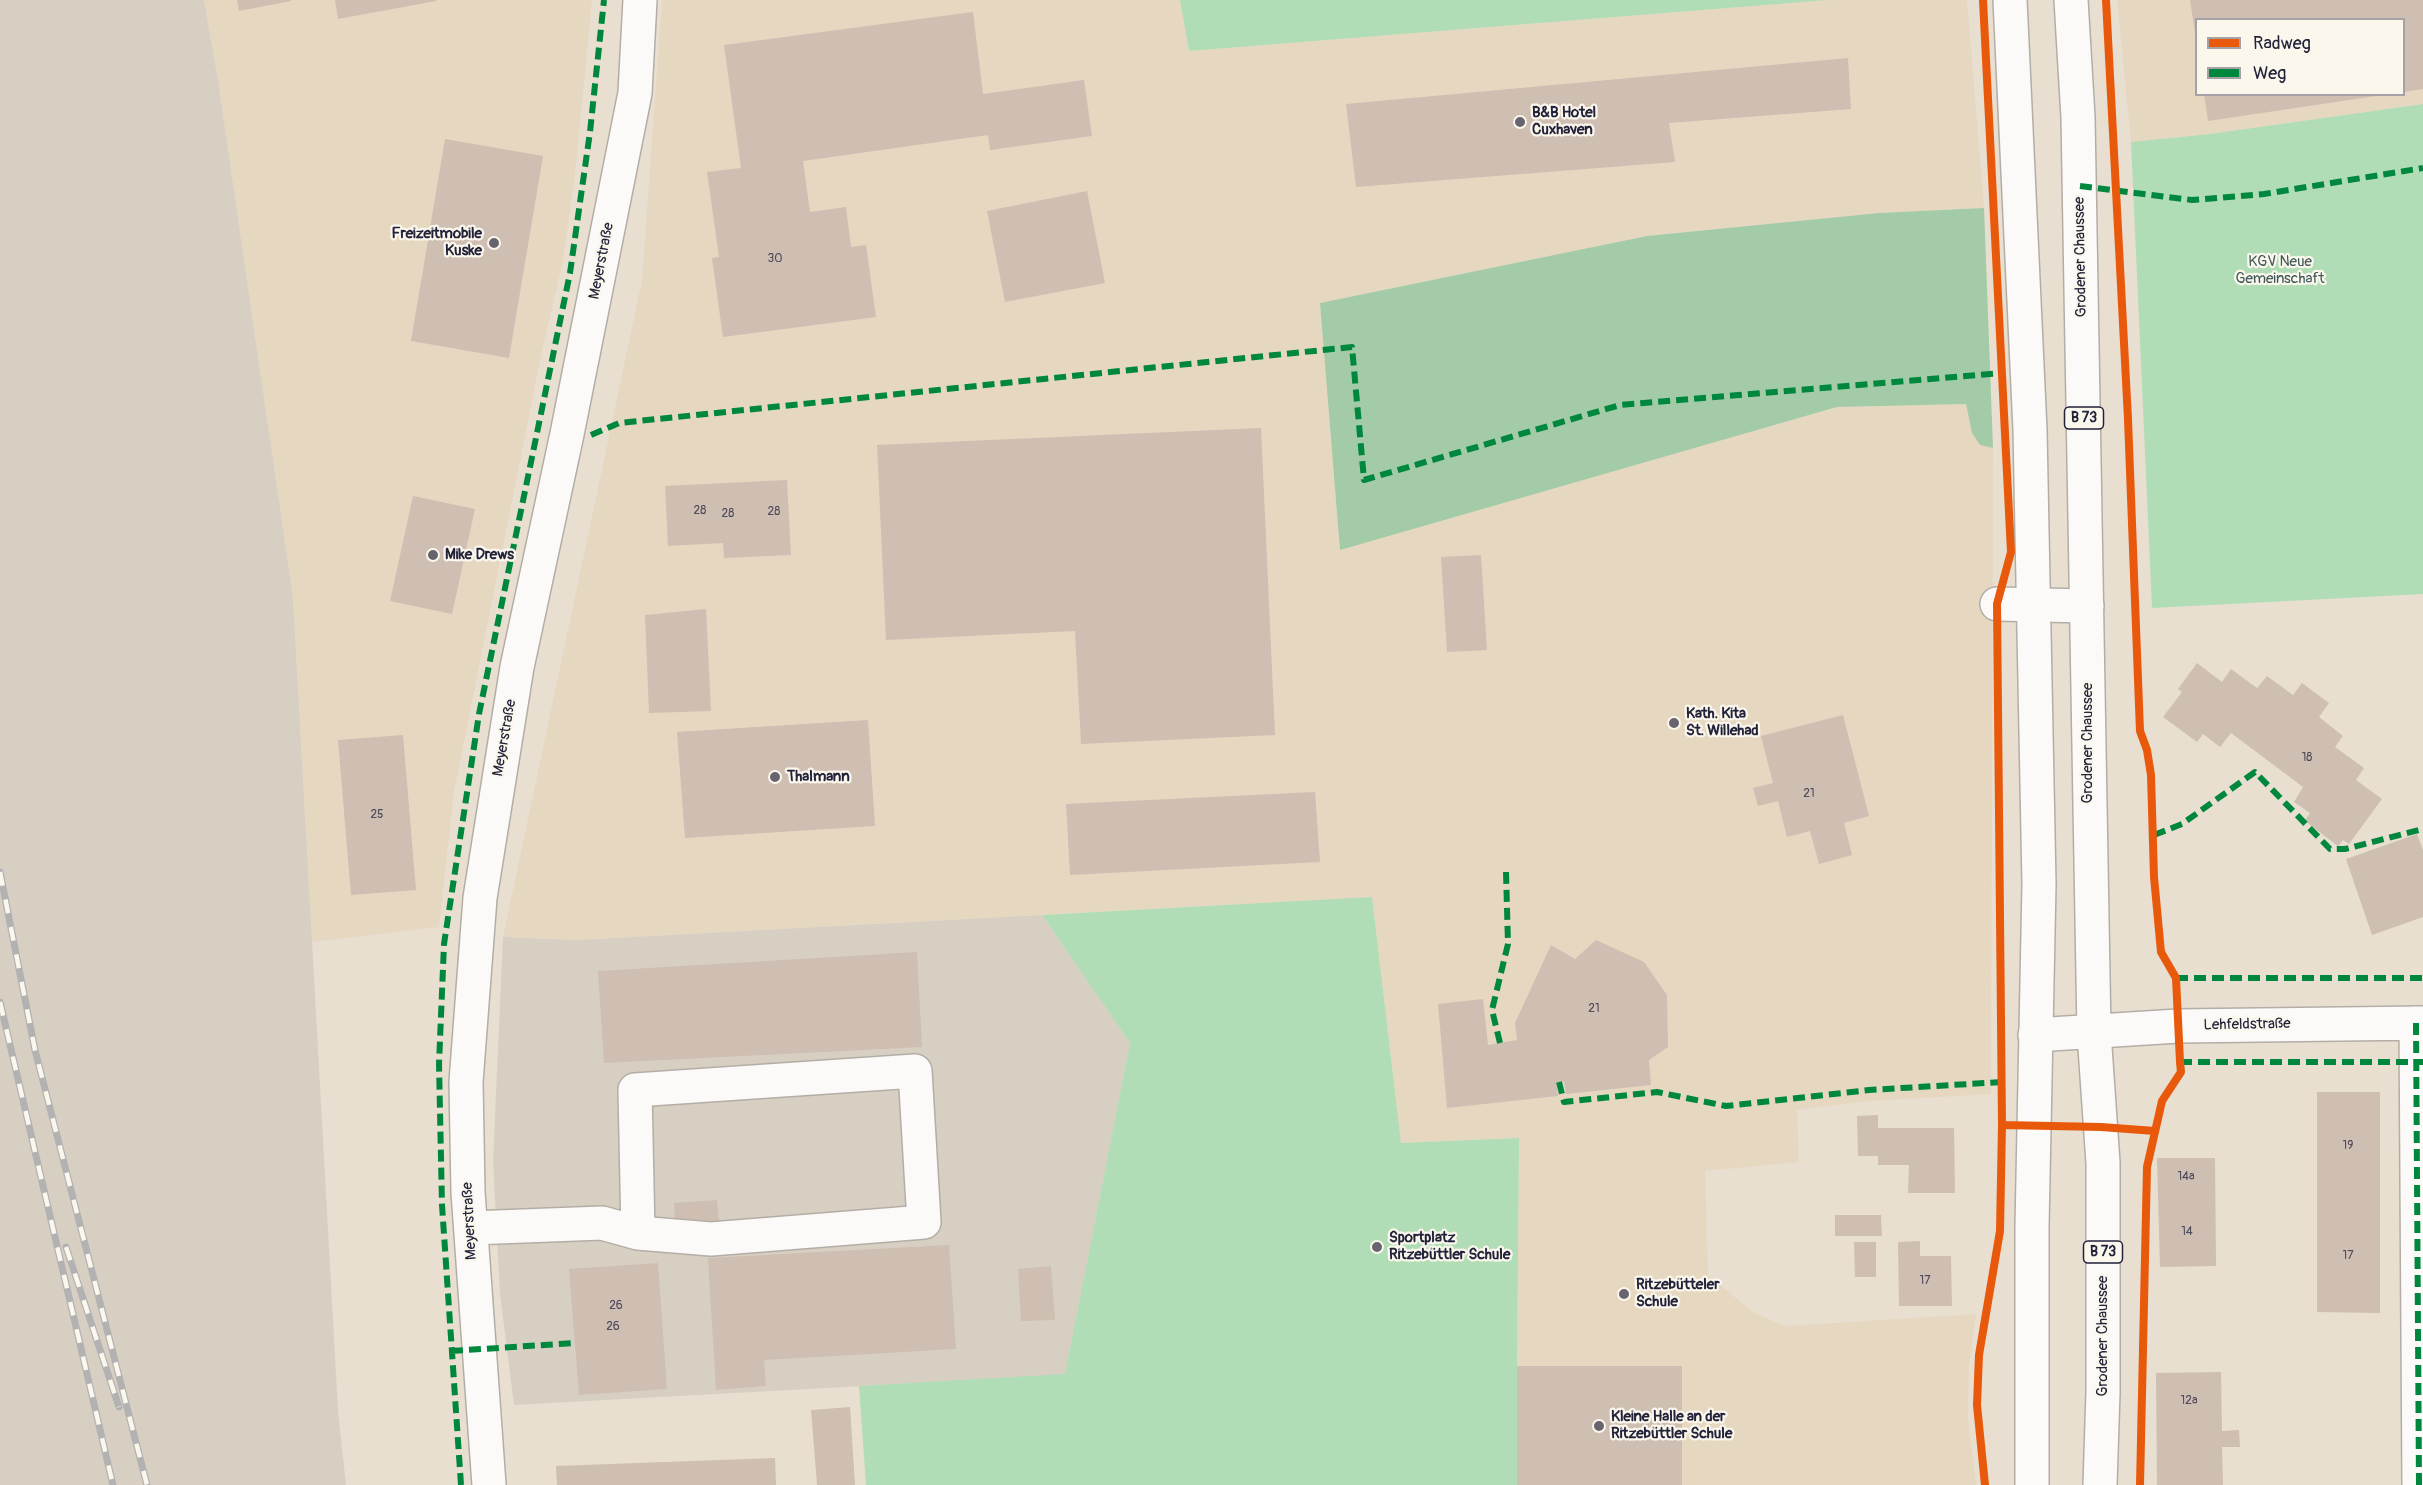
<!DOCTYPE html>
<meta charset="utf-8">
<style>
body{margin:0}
#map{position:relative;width:2423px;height:1485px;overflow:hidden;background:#e8dfd0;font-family:Pangolin,sans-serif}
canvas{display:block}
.legend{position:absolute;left:2195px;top:18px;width:210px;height:78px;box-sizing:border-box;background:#fbf7ec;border:2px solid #a4a2a5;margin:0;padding:8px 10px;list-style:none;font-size:18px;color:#22223b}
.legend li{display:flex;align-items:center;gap:12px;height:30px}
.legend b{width:30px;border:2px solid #a4a2a5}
</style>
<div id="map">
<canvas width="2423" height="1485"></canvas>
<ul class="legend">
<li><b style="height:8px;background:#e8590c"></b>Radweg</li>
<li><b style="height:8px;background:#00873e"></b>Weg</li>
</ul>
</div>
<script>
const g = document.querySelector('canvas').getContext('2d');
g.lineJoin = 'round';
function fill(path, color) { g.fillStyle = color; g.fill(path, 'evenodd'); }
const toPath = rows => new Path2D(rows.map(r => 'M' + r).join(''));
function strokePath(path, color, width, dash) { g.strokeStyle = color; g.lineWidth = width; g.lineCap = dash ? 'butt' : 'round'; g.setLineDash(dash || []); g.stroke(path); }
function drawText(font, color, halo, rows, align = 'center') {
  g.font = font + ' Pangolin,sans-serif'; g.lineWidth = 4.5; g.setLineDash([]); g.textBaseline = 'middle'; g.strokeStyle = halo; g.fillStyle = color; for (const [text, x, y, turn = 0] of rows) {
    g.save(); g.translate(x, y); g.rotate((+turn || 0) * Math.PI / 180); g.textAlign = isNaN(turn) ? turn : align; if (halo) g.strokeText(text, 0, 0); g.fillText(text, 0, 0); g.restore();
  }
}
fill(toPath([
 [204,0,592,0,575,174,563,261,542,351,454,792,439,927,312,942,293,598,218,80],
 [662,0,1180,0,1189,51,1828,0,1967,0,1984,208,1879,213,1647,236,1320,303,1340,549,1837,407,1966,404,1972,433,1980,445,1993,448,1991,1094,1870,1101,1797,1110,1799,1162,1705,1171,1708,1275,1754,1313,1786,1326,1976,1314,1969,1366,1968,1419,1976,1485,1682,1485,1682,1367,1517,1366,1519,1138,1401,1143,1372,897,576,940,503,937,642,280],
 [2117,0,2423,0,2423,104,2210,134,2131,142],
 [2196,20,2404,20,2404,94,2196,94]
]), '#e6d7c1');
fill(toPath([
 [0,0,204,0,218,80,293,598,338,1411,346,1485,0,1485],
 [1042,915,1130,1043,1065,1375,514,1405,500,1294,493,1161,503,937,576,940]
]), '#d8cfc3');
fill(toPath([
 [1180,0,1828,0,1189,51],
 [2423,104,2423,594,2152,608,2131,142,2210,134],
 [1372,897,1401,1143,1519,1138,1517,1366,1682,1366,1682,1485,866,1485,859,1386,1065,1374,1130,1043,1042,915]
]), '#b0ddb5');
fill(toPath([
 [1984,208,1993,448,1980,445,1972,433,1966,404,1837,407,1340,550,1320,303,1647,236,1879,213]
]), '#a3cba7');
fill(toPath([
 [237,0,291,0,291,1,239,11],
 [335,0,436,0,436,1,338,19],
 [2190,0,2423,0,2423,89,2404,92,2404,20,2196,20,2195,33],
 [973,12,983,94,1084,80,1092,136,990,150,988,135,803,161,810,212,846,207,851,247,866,245,876,317,723,337,712,258,719,257,707,172,741,168,724,45],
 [1848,58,1851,109,1669,123,1675,162,1356,187,1346,104],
 [2204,94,2376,94,2376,96,2208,121],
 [445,139,543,156,509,358,411,341],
 [1087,191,1105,283,1005,302,987,211],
 [1261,428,1275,735,1081,744,1075,631,886,640,877,445],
 [787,480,791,555,724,558,723,543,668,546,665,486],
 [413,496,475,509,452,614,390,601],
 [1481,555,1487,650,1447,652,1441,557],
 [706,609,711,711,649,713,645,615],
 [2197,663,2222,682,2231,669,2257,688,2267,676,2293,695,2302,683,2329,703,2319,717,2343,736,2335,747,2364,768,2356,780,2382,799,2349,844,2343,840,2338,846,2305,821,2310,813,2294,802,2303,787,2231,733,2220,747,2203,734,2197,742,2163,717,2182,692,2178,689],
 [1843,715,1869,816,1844,823,1852,855,1819,864,1810,831,1787,837,1778,801,1758,806,1753,788,1773,783,1761,736],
 [868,720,875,826,685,838,677,732],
 [403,735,416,890,351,895,338,740],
 [1315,792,1320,862,1070,875,1066,804],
 [2417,834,2423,850,2423,917,2372,935,2346,859],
 [1596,940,1644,962,1667,995,1668,1047,1649,1060,1651,1085,1566,1094,1564,1081,1559,1082,1556,1082,1558,1096,1447,1108,1438,1004,1483,999,1488,1045,1517,1040,1515,1023,1551,945,1575,959],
 [917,952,922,1047,604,1063,598,971],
 [2317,1092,2380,1092,2380,1313,2317,1312],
 [1878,1115,1878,1128,1954,1128,1955,1193,1908,1193,1909,1165,1878,1165,1878,1156,1858,1156,1857,1116],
 [2157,1158,2215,1158,2216,1266,2160,1267],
 [717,1200,719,1221,675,1224,674,1203],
 [1835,1215,1881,1215,1882,1236,1835,1236],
 [1920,1241,1920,1256,1951,1256,1952,1306,1899,1306,1898,1242],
 [1854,1242,1876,1242,1876,1277,1855,1277],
 [949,1245,956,1349,764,1360,766,1386,716,1390,708,1258],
 [658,1263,667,1389,579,1395,569,1269],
 [1051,1266,1055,1320,1021,1321,1018,1269],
 [1517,1366,1682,1366,1682,1485,1517,1485],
 [2221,1372,2222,1431,2239,1430,2240,1447,2222,1447,2223,1485,2157,1485,2156,1373],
 [850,1407,855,1485,817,1485,811,1410],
 [775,1458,776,1485,557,1485,556,1466]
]), '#cfbeb2');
const minor = toPath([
 [1997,604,2087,606],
 [2416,1023,2419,1485],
 [2035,1035,2178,1026,2423,1023],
 [471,1228,602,1223,638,1233,711,1239,924,1222,915,1071,635,1090,638,1233],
 [489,1485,468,1192,466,1082,480,898,517,667,567,434,635,93,640,0]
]);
const major = toPath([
 [2010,0,2030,430,2039,884,2032,1226,2032,1485],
 [2071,0,2078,117,2094,1033,2103,1163,2103,1392,2100,1485]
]);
strokePath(minor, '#b3ada6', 36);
strokePath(major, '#b3ada6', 36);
strokePath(minor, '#fcfaf8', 33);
strokePath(major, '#fcfaf8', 33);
const rail = toPath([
 [0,872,35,1050,147,1485],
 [0,1002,113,1485],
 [66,1247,119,1407]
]);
strokePath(rail, '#b3b2b3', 7);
strokePath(rail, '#fbf7ec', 4.5, [14]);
strokePath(toPath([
 [2080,186,2192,200,2264,194,2423,168],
 [591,435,619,423,1352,347,1364,480,1620,405,2003,373],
 [2154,835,2182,824,2255,772,2330,849,2345,849,2423,829],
 [2176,978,2423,978],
 [2416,1023,2419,1485],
 [1500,1043,1492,1010,1508,944,1506,872],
 [2180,1062,2423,1062],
 [1559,1082,1564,1102,1657,1092,1726,1106,1869,1090,2002,1082],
 [451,1351,575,1343],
 [461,1485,442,1205,439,1064,444,944,479,714,570,273,590,132,604,0]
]), '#00873e', 6, [12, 6]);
strokePath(toPath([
 [1983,0,2011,552,1997,604,2002,1125,2000,1231,1979,1355,1977,1405,1985,1485],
 [2106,0,2128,419,2140,731,2147,750,2151,775,2154,877,2161,952,2176,978,2180,1062,2181,1072,2162,1101,2147,1167,2140,1485],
 [2002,1125,2101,1127,2155,1131]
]), '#e8590c', 8);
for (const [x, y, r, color] of [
 [1520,122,6,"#67646f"],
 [494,243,6,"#67646f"],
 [433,555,6,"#67646f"],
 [1674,723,6,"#67646f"],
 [775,777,6,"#67646f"],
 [1377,1247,6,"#67646f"],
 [1624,1294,6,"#67646f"],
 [1599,1426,6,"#67646f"]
]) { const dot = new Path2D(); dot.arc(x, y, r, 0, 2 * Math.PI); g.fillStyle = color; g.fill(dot); strokePath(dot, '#fbf7ec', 2); }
drawText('12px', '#4d4959', null, [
 ["30",775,259],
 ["28",700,511],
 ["28",774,512],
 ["28",728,514],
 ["18",2307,758],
 ["21",1809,794],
 ["25",377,815],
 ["21",1594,1009],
 ["19",2348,1146],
 ["14a",2186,1177],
 ["14",2187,1232],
 ["17",2348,1256],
 ["17",1925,1281],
 ["26",616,1306],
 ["26",613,1327],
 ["12a",2189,1401]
]);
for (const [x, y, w] of [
 [2084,418,39],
 [2103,1252,39]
]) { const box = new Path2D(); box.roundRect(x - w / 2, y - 11, w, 22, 4.5); g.fillStyle = '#fbf7ec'; g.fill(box); strokePath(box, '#22223b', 1.5); }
drawText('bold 14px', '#22223b', null, [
 ["B 73",2084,418],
 ["B 73",2103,1252]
]);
drawText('bold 15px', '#22223b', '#fbf7ec', [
 ["B&B Hotel",1532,113],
 ["Cuxhaven",1532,130],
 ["Freizeitmobile",482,234,"right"],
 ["Kuske",482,251,"right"],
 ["Mike Drews",445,555],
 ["Kath. Kita",1686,714],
 ["St. Willehad",1686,731],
 ["Thalmann",787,777],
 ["Sportplatz",1389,1238],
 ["Ritzebüttler Schule",1389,1255],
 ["Ritzebütteler",1636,1285],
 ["Schule",1636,1302],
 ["Kleine Halle an der",1611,1417],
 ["Ritzebüttler Schule",1611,1434]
], 'left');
drawText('15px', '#22223b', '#fbf7ec', [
 ["Grodener Chaussee",2081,257,-91],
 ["Meyerstraße",602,261,-79],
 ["Meyerstraße",505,738,-80],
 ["Grodener Chaussee",2088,743,-90],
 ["Lehfeldstraße",2247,1025,-1],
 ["Meyerstraße",470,1221,-93],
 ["Grodener Chaussee",2103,1336,-90]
]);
drawText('15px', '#3f5a59', '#fbf7ec', [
 ["KGV Neue",2280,262],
 ["Gemeinschaft",2280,279]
]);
</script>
